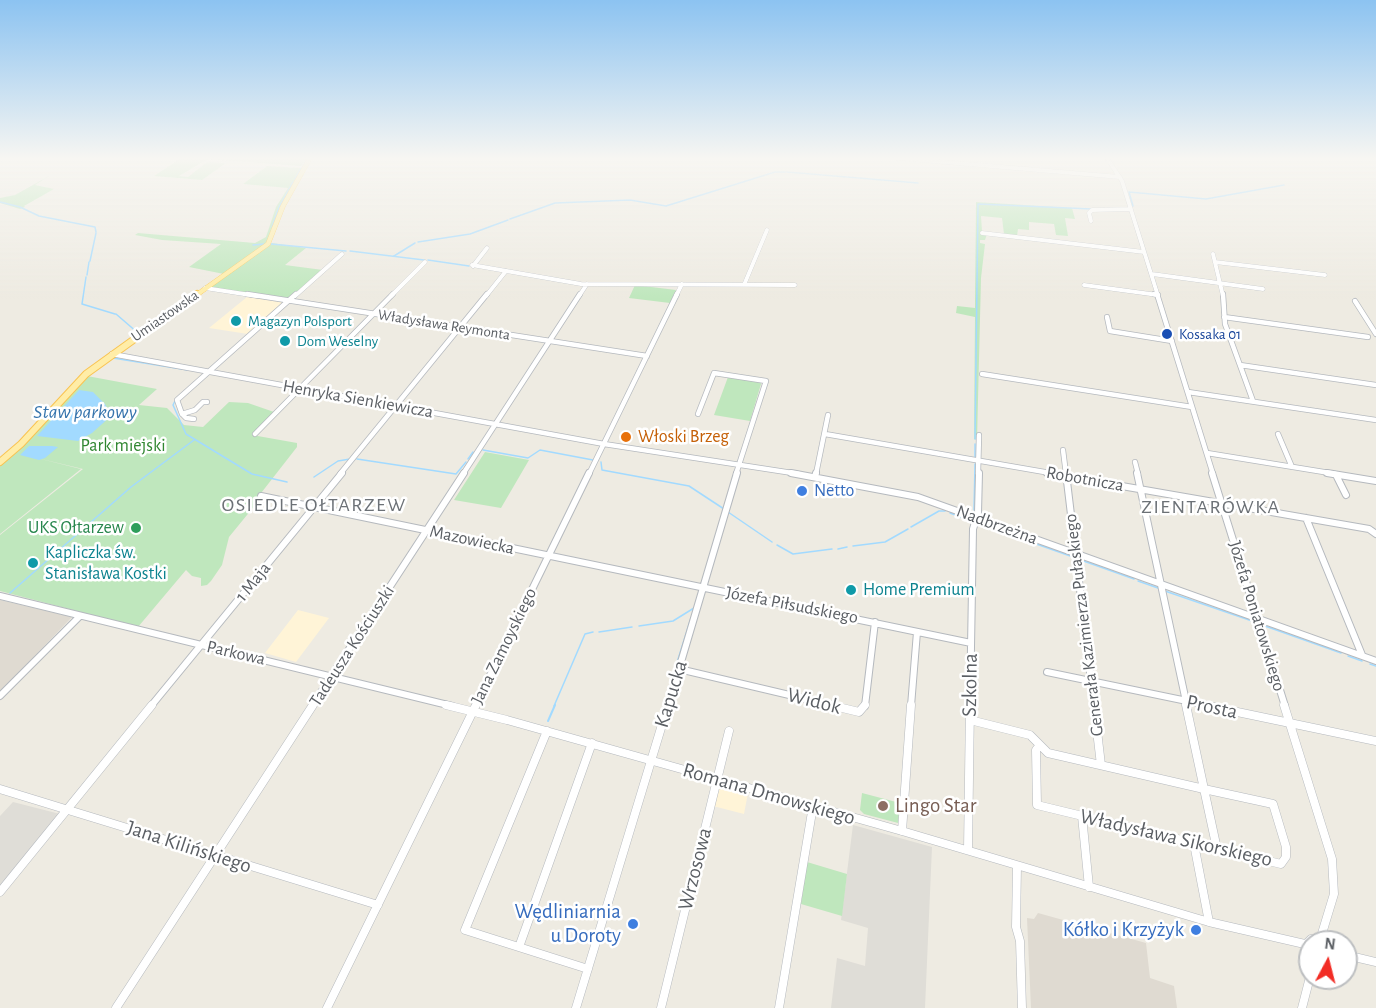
<!DOCTYPE html>
<meta charset="utf-8">
<style>
body{margin:0}
#map{position:relative;width:1376px;height:1008px;overflow:hidden;background:#eeebe2;font-family:"Alegreya Sans",sans-serif}
canvas{display:block}
.north{position:absolute;left:1298px;top:930px;width:60px;height:60px;box-sizing:border-box;background:#fff;border:2px solid #bdbfc1;border-radius:50%;rotate:7deg;font-size:16px;font-weight:700;line-height:24px;text-align:center;color:#5b5f64}
.north::after{content:'';display:block;margin:auto;width:21px;height:27px;background:#f22d25;clip-path:polygon(50% 0,100% 100%,50% 72%,0 100%)}
</style>
<div id="map">
<canvas width="1376" height="1008"></canvas>
<div class="north">N</div>
</div>
<script>
const g = document.querySelector('canvas').getContext('2d');
g.lineJoin = 'round';
function fill(path, color) { g.fillStyle = color; g.fill(path, 'evenodd'); }
const toPath = rows => new Path2D(rows.map(r => 'M' + r).join(''));
function strokePath(path, color, width, dash) { g.strokeStyle = color; g.lineWidth = width; g.lineCap = dash ? 'butt' : 'round'; g.setLineDash(dash || []); g.stroke(path); }
function drawText(font, color, halo, rows, align = 'center') {
  g.font = font + ' "Alegreya Sans",sans-serif'; g.lineWidth = 5; g.setLineDash([]); g.textBaseline = 'middle'; g.strokeStyle = halo; g.fillStyle = color; for (const [text, x, y, turn = 0] of rows) {
    g.save(); g.translate(x, y); g.rotate((+turn || 0) * Math.PI / 180); g.textAlign = isNaN(turn) ? turn : align; if (halo) g.strokeText(text, 0, 0); g.fillText(text, 0, 0); g.restore();
  }
}
fill(toPath([
 [247,297,284,302,248,334,209,328],
 [298,610,329,618,296,662,265,653],
 [718,785,748,793,744,814,713,806]
]), '#fff4d7');
fill(toPath([
 [13,802,60,814,0,885,0,816],
 [853,825,932,847,925,1008,831,1008,837,958,865,966,868,928,841,920]
]), '#dfddd7');
fill(toPath([
 [0,600,72,617,0,692],
 [1038,913,1146,943,1150,978,1174,986,1177,1008,1031,1008,1027,918,1034,919]
]), '#dfdad1');
fill(toPath([
 [181,158,307,158,301,166,208,159,179,176,188,177,207,162,226,163,202,180,154,176],
 [267,166,302,168,280,207,267,243,224,274,189,267,221,244,162,240,135,235,138,233,255,243,266,237,276,207,288,188,243,184],
 [49,176,35,185,54,189,24,206,25,207,20,209,0,203,0,198,15,195],
 [976,202,1072,208,1075,219,1065,218,1068,236,1056,235,1054,224,1029,222,1029,230,1018,229,1017,236,1004,234,1002,218,981,216,982,231,980,233,987,234,985,240,980,240,980,243,985,244,981,278,977,440,974,439,975,317,956,313,957,306,975,308],
 [272,243,306,248,285,265,323,270,289,299,211,287],
 [635,285,676,290,670,303,629,298],
 [87,376,157,389,139,405,167,408,184,425,203,427,229,402,248,403,274,412,252,435,297,443,297,447,258,497,256,504,229,537,222,565,211,581,207,585,201,586,201,578,192,576,186,570,138,627,0,591,0,535,83,469,37,458,81,469,0,534,0,464],
 [728,377,760,382,761,384,750,421,714,415],
 [485,452,529,460,501,508,454,500],
 [862,793,900,803,898,823,864,814,860,810],
 [807,862,847,874,842,916,801,904]
]), '#bfe7bd');
fill(toPath([
 [79,390,93,392,105,404,111,416,92,433,78,441,37,436],
 [29,446,52,446,58,447,45,458,39,460,20,455]
]), '#a2daff');
strokePath(toPath([
 [303,166,305,162],
 [787,172,918,183],
 [295,179,301,168],
 [0,202,20,207,39,216,95,227,96,232],
 [1133,206,1129,192,1206,199,1284,185],
 [510,219,555,203,630,200,666,206,775,172,785,172],
 [272,227,279,207,293,182],
 [418,242,470,234,508,220],
 [271,244,346,251],
 [253,245,264,244],
 [350,251,424,260],
 [394,256,415,243],
 [428,260,469,266],
 [90,261,96,233],
 [87,275,89,262],
 [86,277,82,304,115,314],
 [109,354,138,333,116,314],
 [113,358,188,370],
 [176,399,173,405,186,434,252,474,287,482],
 [975,439,978,204,1092,209],
 [975,444,975,457],
 [483,450,528,458,540,450,593,460],
 [357,459,456,474,466,462],
 [468,459,473,452],
 [601,462,602,470,689,486,724,509],
 [314,477,338,461,350,459],
 [974,510,975,464],
 [728,512,772,542],
 [950,513,971,521],
 [979,524,1006,533],
 [911,527,939,511,945,511],
 [1011,535,1073,557],
 [777,545,793,554,832,549],
 [853,546,885,542,908,529],
 [838,549,847,547],
 [1078,559,1134,579],
 [1138,581,1158,588],
 [1165,591,1255,622],
 [10,593,131,487,194,440],
 [639,626,673,621,694,608],
 [1265,626,1341,653],
 [599,632,632,627],
 [1348,656,1362,661],
 [1370,664,1376,666],
 [674,672,691,618],
 [554,706,585,634,593,632]
]), '#a2daff', 1.5);
strokePath(toPath([
 [548,721,555,705]
]), '#a2daff', 2);
const minorFar3 = toPath([
 [897,158,1120,177],
 [1107,158,1122,181,1158,296],
 [1091,221,1089,213,1092,210,1131,209],
 [982,233,1144,252],
 [1213,254,1223,296],
 [1215,262,1325,275],
 [472,265,581,284,795,285],
 [473,266,487,248],
 [1152,274,1263,289],
 [744,285,767,230],
 [1084,285,1158,295],
 [205,288,257,296],
 [295,296,342,254],
 [391,296,425,262],
 [486,296,506,271],
 [579,296,587,284],
 [676,296,682,284]
]);
const minorFar2 = toPath([
 [247,294,647,356],
 [1154,294,1158,295],
 [1157,294,1213,474],
 [1223,294,1225,324,1253,401],
 [1355,301,1376,334],
 [1107,317,1110,331,1172,341],
 [1224,317,1368,337],
 [112,354,604,444,799,474],
 [1240,365,1376,385],
 [982,374,1192,407],
 [1188,392,1376,420],
 [207,402,203,402,195,410,182,414,177,400,296,294],
 [182,414,186,418,194,419],
 [698,414,714,373,766,381,736,474],
 [255,434,393,294],
 [825,434,1056,474],
 [1278,434,1292,467],
 [1063,450,1066,474],
 [1207,453,1336,474],
 [1135,462,1138,474],
 [340,474,487,294],
 [463,474,580,294],
 [589,474,677,294],
 [816,474,828,415],
 [978,474,979,435]
]);
const minorFar1 = toPath([
 [791,473,918,497,1376,661],
 [1047,473,1369,529,1376,534],
 [1066,473,1094,706],
 [1137,473,1187,706],
 [1212,473,1285,706],
 [1327,473,1376,481],
 [1336,475,1346,495],
 [815,477,816,473],
 [261,496,971,643],
 [1306,518,1362,655],
 [0,596,452,706],
 [679,669,836,706],
 [1047,672,1211,706],
 [0,696,80,616],
 [151,706,342,473],
 [312,706,464,473],
 [475,706,589,473],
 [668,706,737,473],
 [865,706,875,622],
 [911,706,917,632],
 [970,706,973,529,978,513,979,473]
]);
const minor = toPath([
 [446,705,507,720,902,831,1209,922,1309,945],
 [830,705,859,712,865,705],
 [1094,705,1101,765],
 [1204,705,1376,741],
 [1284,705,1332,859,1334,894,1320,940],
 [970,720,1030,735,1048,753,1204,789,1217,849],
 [547,731,465,930,588,969],
 [1040,745,1036,750,1037,805,1281,864,1286,857,1286,847,1273,804,1204,789,1186,705],
 [0,789,378,905],
 [1082,816,1089,887],
 [902,831,911,705],
 [1194,844,1209,922],
 [968,850,970,705],
 [1017,866,1016,927,1020,941,1022,1008],
 [0,892,152,705],
 [519,947,592,743],
 [1310,948,1308,942,1311,939,1321,941],
 [1346,955,1376,962],
 [116,1008,313,705],
 [327,1008,476,705],
 [576,1008,668,705],
 [661,1008,729,731],
 [779,1008,813,806],
 [1302,1008,1310,977]
]);
const majorFar1 = toPath([
 [195,296,268,244,283,206,310,158]
]);
const major = toPath([
 [0,462,21,444,86,374,197,294]
]);
strokePath(minorFar3, '#b5b9be', 4.5);
strokePath(minorFar2, '#b5b9be', 6);
strokePath(minorFar1, '#b5b9be', 8);
strokePath(minor, '#b5b9be', 9);
strokePath(majorFar1, '#f9c351', 5);
strokePath(major, '#f9c351', 8);
strokePath(minorFar3, '#fff', 4);
strokePath(minorFar2, '#fff', 4.5);
strokePath(minorFar1, '#fff', 6);
strokePath(minor, '#fff', 8);
strokePath(majorFar1, '#ffeda7', 4.5);
strokePath(major, '#ffeda7', 6);
const sky = g.createLinearGradient(0, 0, 0, 299);
sky.addColorStop(0, '#8cc3f1');
sky.addColorStop(0.53, '#f7f6f2');
sky.addColorStop(1, '#f7f6f200');
g.fillStyle = sky;
g.fillRect(0, 0, 1376, 299);
for (const [x, y, r, color] of [
 [236,321,6,"#0f9aa8"],
 [1167,334,6,"#1a4fb4"],
 [285,341,6,"#0f9aa8"],
 [626,437,6,"#e8710a"],
 [802,491,6,"#3f7fe0"],
 [136,528,6,"#2e9e5b"],
 [33,563,6,"#0f9aa8"],
 [851,590,6,"#0f9aa8"],
 [883,806,6,"#8d6e63"],
 [633,924,6,"#3f7fe0"],
 [1196,930,6,"#3f7fe0"]
]) { const dot = new Path2D(); dot.arc(x, y, r, 0, 2 * Math.PI); g.fillStyle = color; g.fill(dot); strokePath(dot, '#fff', 2); }
drawText('15px', '#5b5f64', '#fff', [
 ["Umiastowska",165,316,-35],
 ["Władysława Reymonta",444,325,9]
]);
drawText('15px', '#0d838f', '#fff', [
 ["Magazyn Polsport",248,321],
 ["Dom Weselny",297,341]
], 'left');
drawText('15px', '#164399', '#fff', [
 ["Kossaka 01",1179,334]
], 'left');
drawText('18px', '#5b5f64', '#fff', [
 ["Henryka Sienkiewicza",358,399,10],
 ["Robotnicza",1085,479,10],
 ["Nadbrzeżna",997,525,20],
 ["Mazowiecka",472,540,12],
 ["1 Maja",253,582,-51],
 ["Józefa Piłsudskiego",792,605,11],
 ["Józefa Poniatowskiego",1257,616,73],
 ["Generała Kazimierza Pułaskiego",1084,625,-97],
 ["Tadeusza Kościuszki",352,646,-57],
 ["Jana Zamoyskiego",504,646,-64],
 ["Parkowa",236,653,13]
]);
drawText('18px', '#c56008', '#fff', [
 ["Włoski Brzeg",638,437]
], 'left');
drawText('18px', '#308631', '#fff', [
 ["Park miejski",123,446]
]);
drawText('18px', '#366cbe', '#fff', [
 ["Netto",814,491]
], 'left');
drawText('18px', '#27864d', '#fff', [
 ["UKS Ołtarzew",124,528]
], 'right');
drawText('18px', '#0d838f', '#fff', [
 ["Kapliczka św.",45,553],
 ["Stanisława Kostki",45,574],
 ["Home Premium",863,590]
], 'left');
drawText('italic 20px', '#3775ad', '#fff', [
 ["Staw parkowy",85,412]
]);
g.letterSpacing = '1.5px';
drawText('20px', '#6c7176', '#fff', [
 ["OSIEDLE OŁTARZEW",314,505],
 ["ZIENTARÓWKA",1211,507]
]);
g.letterSpacing = '0px';
drawText('21px', '#5b5f64', '#fff', [
 ["Szkolna",970,685,-89],
 ["Kapucka",671,694,-73],
 ["Widok",814,701,14],
 ["Prosta",1212,707,12],
 ["Romana Dmowskiego",769,794,16],
 ["Władysława Sikorskiego",1176,838,13],
 ["Jana Kilińskiego",189,847,18],
 ["Wrzosowa",695,869,-76]
]);
drawText('21px', '#785e54', '#fff', [
 ["Lingo Star",895,806]
], 'left');
drawText('21px', '#366cbe', '#fff', [
 ["Wędliniarnia",621,912],
 ["u Doroty",621,936],
 ["Kółko i Krzyżyk",1184,930]
], 'right');
</script>
